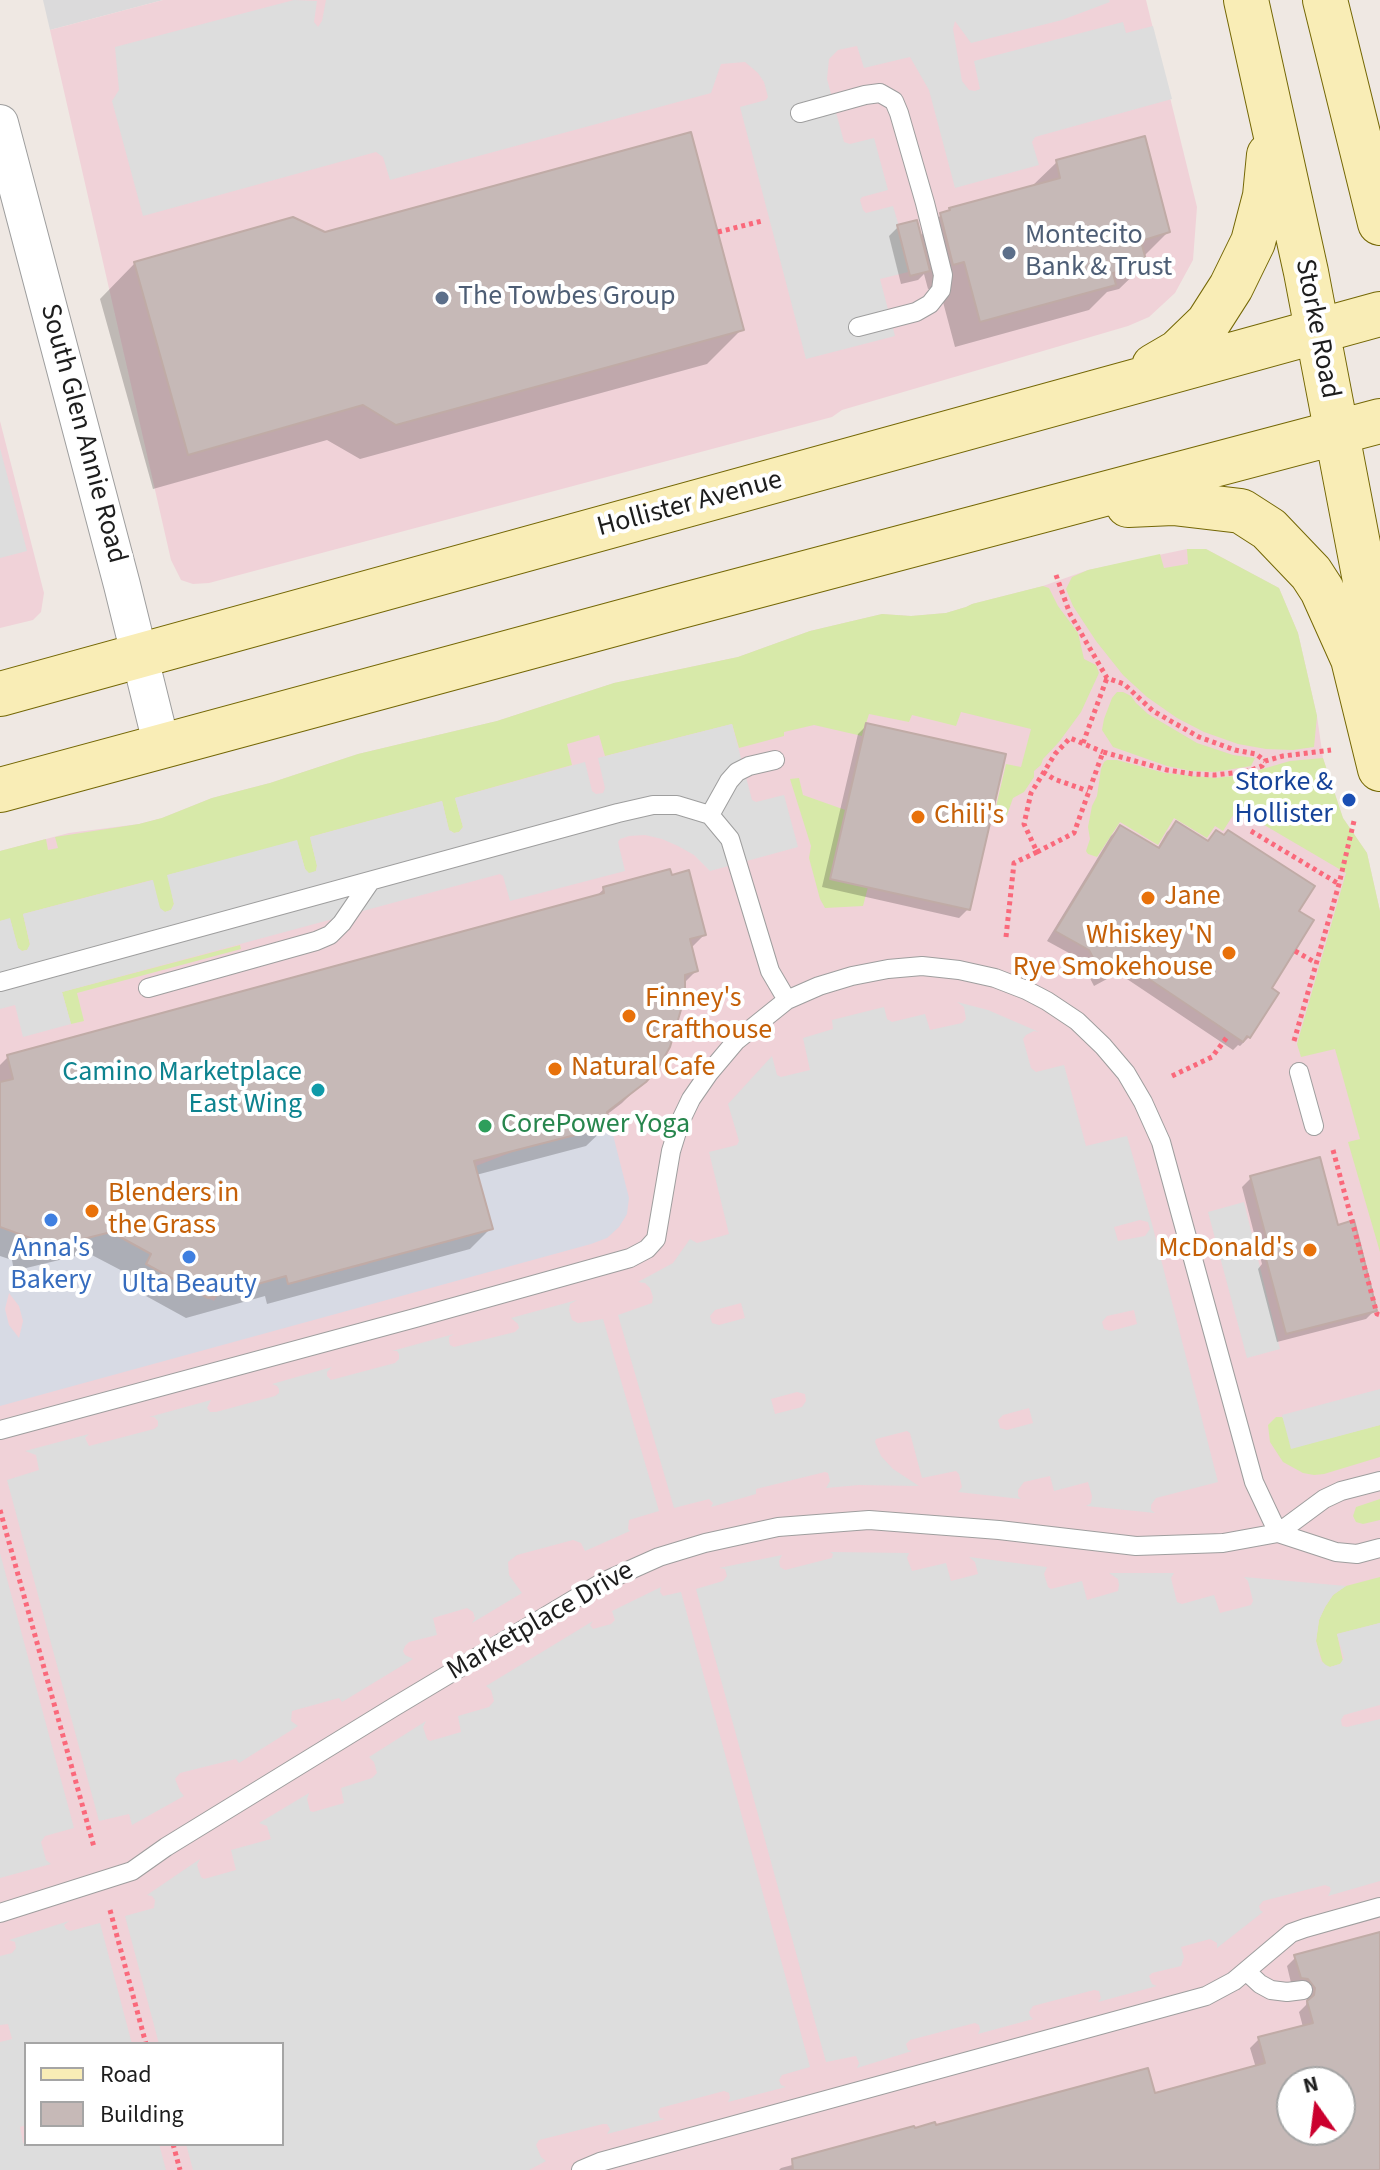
<!DOCTYPE html>
<style>
body{margin:0}
#map{position:relative;width:1380px;height:2170px;overflow:hidden;background:#efe8e3;font-family:"Source Sans 3",sans-serif}
canvas{display:block}
.legend{position:absolute;left:24px;top:2042px;width:260px;height:104px;box-sizing:border-box;background:#fff;border:2px solid #a5a5a5;margin:0;padding:10px 14px;list-style:none;font-size:24px;color:#1d1d1d}
.legend li{display:flex;align-items:center;gap:16px;height:40px}
.legend b{width:40px;border:2px solid #a5a5a5}
.north{position:absolute;left:1276px;top:2066px;width:80px;height:80px;box-sizing:border-box;background:#fff;border:2px solid #a5a5a5;border-radius:50%;rotate:346deg;font-size:22px;font-weight:700;line-height:32px;text-align:center;color:#1d1d1d}
.north::after{content:'';display:block;margin:auto;width:28px;height:36px;background:#cb002e;clip-path:polygon(50% 0,100% 100%,50% 72%,0 100%)}
</style>
<div id="map">
<canvas width="1380" height="2170"></canvas>
<ul class="legend">
<li><b style="height:10px;background:#f9edb6"></b>Road</li>
<li><b style="height:22px;background:#c6b9b7"></b>Building</li>
</ul>
<div class="north">N</div>
</div>
<script>
const g = document.querySelector('canvas').getContext('2d');
g.lineJoin = 'round';
function fill(path, color) { g.fillStyle = color; g.fill(path, 'evenodd'); }
const toPath = rows => new Path2D(rows.map(r => 'M' + r).join(''));
function strokePath(path, color, width, dash) { g.strokeStyle = color; g.lineWidth = width; g.lineCap = dash ? 'butt' : 'round'; g.setLineDash(dash || []); g.stroke(path); }
function drawText(font, color, halo, rows, align = 'center') {
  g.font = font + ' "Source Sans 3",sans-serif'; g.lineWidth = 8; g.setLineDash([]); g.textBaseline = 'middle'; g.strokeStyle = halo; g.fillStyle = color; for (const [text, x, y, turn = 0] of rows) {
    g.save(); g.translate(x, y); g.rotate((+turn || 0) * Math.PI / 180); g.textAlign = isNaN(turn) ? turn : align; if (halo) g.strokeText(text, 0, 0); g.fillText(text, 0, 0); g.restore();
  }
}
fill(toPath([
 [43,0,163,0,50,30]
]), '#dbdadb');
fill(toPath([
 [163,0,1146,0,1197,207,1193,260,1175,293,1149,317,1128,326,842,410,832,417,209,583,193,584,181,580,171,560,50,30],
 [0,421,44,593,41,612,33,620,0,628],
 [1187,549,1206,549,1279,588,1298,633,1317,716,1323,758,1343,818,1367,853,1380,911,1380,2170,0,2170,0,851,69,833,139,824,162,818,212,798,270,783,358,754,497,721,614,683,738,657,810,631,882,614,911,616,946,613,966,607,972,604,1043,586,1088,570],
 [26,2044,282,2044,282,2144,26,2144],
 [1292,2082,1340,2082,1340,2130,1292,2130]
]), '#f0d2d8');
fill(toPath([
 [1187,549,1206,549,1279,588,1298,633,1317,716,1314,747,1293,750,1266,749,1238,744,1204,732,1177,718,1147,697,1123,675,1096,641,1073,606,1066,589,1072,577,1088,570,1160,554,1164,568,1188,564],
 [1043,586,1049,588,1058,606,1078,633,1084,659,1096,665,1099,673,1081,712,1059,742,1043,759,1041,765,1034,771,1034,777,1024,792,1013,798,1006,818,994,815,1006,764,1021,767,1031,729,961,712,956,726,912,715,909,722,869,714,862,736,814,725,784,732,784,736,739,748,732,724,605,756,599,735,567,744,572,765,455,798,463,827,459,832,454,833,449,830,442,801,310,837,317,865,316,871,309,874,305,869,297,841,168,875,174,904,171,910,165,912,160,909,152,880,23,914,30,945,27,950,22,951,18,948,10,919,0,921,0,851,46,839,48,850,58,848,55,837,139,824,162,818,212,798,270,783,358,754,497,721,614,683,738,657,810,631,882,614,911,616,946,613,966,607,972,604],
 [1117,692,1123,692,1131,696,1136,703,1148,714,1197,743,1233,755,1255,758,1251,766,1215,772,1192,771,1167,766,1113,747,1102,730,1104,719,1112,698],
 [1323,758,1343,818,1367,853,1380,911,1380,1252,1348,1142,1360,1139,1335,1049,1301,1057,1297,1044,1346,873,1237,809,1223,831,1215,826,1207,838,1174,818,1158,845,1120,822,1097,857,1088,854,1086,851,1090,839,1088,827,1092,806,1097,796,1101,769,1104,762,1107,760,1117,760,1165,773,1215,778,1242,775,1290,761],
 [799,778,803,795,851,812,869,883,863,906,825,908,820,899,809,858,811,846,790,779],
 [240,945,241,949,77,993,84,1021,71,1024,62,992],
 [1276,1417,1282,1417,1283,1418,1292,1448,1380,1425,1380,1457,1324,1474,1314,1475,1303,1473,1283,1462,1270,1442,1268,1425],
 [1380,1499,1380,1520,1363,1524,1356,1522,1353,1516,1356,1507],
 [1380,1577,1380,1623,1337,1634,1343,1661,1340,1664,1330,1667,1326,1666,1322,1661,1316,1641,1319,1620,1325,1607,1333,1595,1346,1586]
]), '#d7e9a9');
fill(toPath([
 [294,0,317,1,314,22,318,27,322,21,326,0,1109,0,1110,2,1062,20,971,43,955,21,953,29,962,81,969,90,975,91,980,89,974,61,1123,22,1126,33,1153,26,1172,99,1035,137,1032,142,1039,165,955,188,929,90,910,57,864,68,857,46,838,50,829,59,827,79,844,142,850,144,874,138,888,190,862,197,860,200,863,210,866,213,893,206,912,271,880,279,895,336,806,359,740,107,766,100,768,97,764,82,758,73,745,62,721,64,711,93,390,180,383,157,376,152,143,216,112,101,119,90,115,47],
 [0,448,27,551,0,558],
 [732,724,752,800,756,802,784,795,798,847,710,871,694,855,678,846,662,839,645,835,629,836,620,839,618,842,625,871,510,901,503,876,500,874,62,992,71,1024,23,1037,15,1005,0,1009,0,921,10,918,18,948,22,951,27,950,30,944,23,914,153,880,160,908,165,912,171,910,174,904,167,875,297,840,305,869,309,873,316,871,317,866,310,837,442,801,449,830,454,833,459,832,463,827,455,798,585,762,592,791,596,794,603,793,605,788,598,758],
 [957,1002,988,1010,1039,1032,1034,1031,1026,1035,1023,1039,1031,1068,1036,1072,1064,1065,1086,1146,1127,1136,1152,1224,1218,1482,1156,1498,1151,1505,1151,1510,1155,1513,1086,1506,1091,1503,1092,1496,1088,1482,1054,1491,1050,1476,1024,1482,1018,1490,1018,1496,1021,1499,958,1492,962,1487,959,1474,956,1471,922,1478,910,1433,907,1431,876,1439,875,1442,881,1456,893,1469,919,1486,859,1485,826,1488,830,1481,828,1473,825,1472,756,1489,756,1494,711,1507,713,1503,709,1499,674,1508,618,1315,652,1303,653,1297,650,1288,645,1283,638,1282,673,1263,690,1239,697,1243,729,1234,709,1152,737,1145,739,1141,728,1104,772,1056,777,1075,781,1077,810,1070,803,1038,833,1029,832,1020,884,1007,887,1019,892,1022,925,1014,930,1030,962,1023,966,1019,964,1007],
 [1140,1220,1148,1222,1150,1229,1145,1236,1118,1241,1114,1227],
 [741,1303,745,1318,719,1325,712,1323,710,1316,715,1310],
 [1134,1310,1137,1324,1111,1331,1104,1329,1102,1322,1107,1316],
 [797,1392,805,1394,806,1401,802,1407,775,1414,771,1399],
 [1029,1408,1033,1423,1007,1430,1000,1428,998,1420,1003,1415],
 [1244,1202,1280,1349,1247,1358,1208,1212],
 [577,1300,570,1304,569,1310,572,1320,578,1323,603,1319,659,1511,629,1520,628,1529,630,1531,585,1551,581,1543,573,1540,517,1555,508,1562,509,1575,522,1593,472,1623,475,1618,473,1612,467,1608,433,1618,437,1635,409,1642,405,1646,403,1651,405,1655,413,1659,342,1702,339,1698,292,1711,291,1721,298,1726,239,1763,236,1759,180,1773,175,1779,180,1791,184,1796,132,1825,129,1814,99,1821,7,1480,39,1470,36,1455,25,1451,89,1434,85,1438,89,1446,154,1429,158,1426,158,1421,154,1417,149,1417,211,1400,207,1408,210,1412,216,1412,275,1396,279,1393,279,1389,277,1386,272,1384,332,1367,327,1372,327,1376,331,1380,395,1363,399,1359,399,1354,397,1351,392,1351,454,1334,449,1337,449,1341,450,1345,454,1347,515,1332,519,1328,518,1324,511,1318],
 [1380,1389,1380,1425,1291,1449,1282,1415],
 [830,1552,909,1553,907,1558,912,1571,946,1563,951,1581,978,1574,975,1562,969,1557,1047,1567,1044,1574,1048,1587,1051,1589,1082,1581,1087,1600,1118,1591,1119,1585,1118,1579,1109,1573,1174,1573,1171,1578,1177,1602,1182,1604,1214,1595,1220,1613,1251,1605,1253,1601,1248,1581,1244,1577,1346,1586,1333,1595,1325,1607,1319,1620,1316,1641,1321,1661,1326,1665,1330,1667,1340,1664,1344,1658,1337,1634,1380,1623,1380,1705,1344,1715,1341,1720,1342,1726,1347,1727,1380,1719,1380,1881,1328,1896,1331,1890,1330,1887,1325,1885,1263,1901,1259,1906,1260,1910,1263,1912,1217,1948,1217,1943,1210,1939,1181,1947,1184,1957,1181,1966,1152,1973,1149,1976,1152,1984,1157,1986,1098,2002,1101,1998,1099,1991,1094,1990,1033,2006,1029,2012,1030,2016,1033,2019,978,2034,980,2029,979,2025,975,2023,910,2040,906,2044,908,2050,912,2051,857,2068,859,2063,856,2056,826,2062,696,1589,723,1581,727,1576,725,1569,719,1568,782,1555,779,1561,780,1567,785,1570,832,1558,833,1554],
 [0,1553,74,1828,45,1836,41,1842,46,1860,51,1864,0,1878],
 [661,1587,660,1592,663,1596,681,1592,810,2067,782,2075,779,2080,781,2085,786,2087,728,2102,730,2098,729,2093,724,2091,660,2108,658,2112,660,2118,665,2119,607,2134,610,2129,607,2124,603,2124,539,2140,536,2145,541,2157,546,2161,529,2170,193,2170,186,2144,282,2144,282,2044,159,2044,125,1916,154,1908,155,1900,152,1896,147,1895,200,1859,197,1865,201,1877,204,1879,236,1870,231,1850,271,1839,267,1826,259,1823,309,1793,307,1799,310,1811,313,1812,344,1803,341,1788,372,1778,377,1773,374,1762,369,1757,426,1721,423,1727,427,1739,430,1741,461,1732,458,1716,489,1707,494,1701,491,1690,486,1686,593,1621,590,1625,593,1629,611,1624,615,1620,612,1611],
 [69,1921,64,1925,66,1929,70,1931,100,1923,132,2044,26,2044,26,2125,20,2127,23,2143,159,2144,166,2170,0,2170,0,2042,12,2039,8,2024,0,2025,0,1956,12,1953,16,1948,15,1942,9,1940]
]), '#ddd');
fill(toPath([
 [611,1127,629,1198,627,1214,619,1227,607,1238,591,1244,0,1406,0,1205,26,1214,36,1251,111,1232,151,1254,147,1264,214,1301,220,1291,225,1293,286,1276,289,1284,368,1264,365,1251,426,1235,430,1247,493,1229,476,1166,520,1149],
 [9,1293,19,1306,23,1321,19,1338,9,1325,5,1309]
]), '#d7dae4');
fill(toPath([
 [1057,162,1168,232,1143,257,1145,264,1119,289,1107,292,1089,310,955,347,939,287,928,289,924,274,918,280,901,284,889,236,898,227,919,237,941,215,1030,188],
 [325,234,742,329,707,364,360,459,327,440,153,489,100,299,135,263],
 [867,725,968,909,959,918,822,887,858,734],
 [1176,824,1206,842,1216,832,1269,989,1249,1037,1240,1046,1238,1045,1233,1050,1118,973,1094,986,1080,959,1047,941,1111,836,1120,827,1157,849,1167,832],
 [604,889,704,935,691,948,696,971,683,984,644,1081,622,1103,605,1116,608,1125,586,1146,476,1175,491,1228,470,1249,267,1304,265,1296,186,1318,126,1285,132,1276,88,1253,14,1271,12,1260,0,1256,0,1065,8,1057,594,898],
 [1251,1178,1337,1227,1375,1310,1366,1319,1277,1342,1258,1269,1262,1264,1242,1187],
 [1380,1934,1380,2170,779,2170,781,2168,934,2127,1154,2095,1256,2068,1250,2048,1259,2039,1303,2027,1299,2012,1306,2005,1307,1997,1292,1987,1287,1966,1296,1957],
 [1292,2082,1340,2082,1340,2130,1292,2130]
]), '#0003');
const building = toPath([
 [691,132,744,330,396,425,363,405,188,455,134,262,293,217,325,232,691,132],
 [1145,136,1170,232,1141,241,1147,264,1113,273,1116,285,980,322,964,262,953,265,940,213,950,210,949,208,1060,178,1056,160,1145,136],
 [917,220,930,271,910,276,897,225,917,220],
 [866,723,1006,754,970,910,830,879,866,723],
 [1176,821,1208,841,1216,830,1224,835,1228,830,1315,886,1299,911,1314,920,1272,988,1279,993,1250,1038,1247,1036,1243,1042,1128,965,1104,979,1089,950,1055,931,1120,825,1159,848,1176,821],
 [670,869,672,875,689,870,706,935,690,939,698,971,685,975,685,996,670,1047,658,1068,646,1082,607,1112,610,1126,474,1161,493,1229,288,1284,286,1276,208,1298,146,1264,151,1254,111,1232,36,1251,33,1239,0,1227,0,1082,13,1079,7,1055,604,893,603,887,670,869],
 [1320,1157,1338,1225,1354,1220,1377,1311,1286,1334,1266,1259,1266,1257,1271,1256,1250,1176,1320,1157],
 [1380,1932,1380,2170,793,2170,792,2159,914,2126,915,2128,935,2122,936,2125,1148,2068,1155,2093,1265,2063,1258,2037,1313,2023,1307,2001,1314,1995,1315,1988,1308,1979,1301,1978,1294,1955,1380,1932],
 [1292,2082,1340,2082,1340,2130,1292,2130,1292,2082]
]);
fill(building, '#c6b9b7');
strokePath(building, '#c0aba6', 2);
const service = toPath([
 [800,113,865,95,880,93,894,101,899,113,925,203,943,275,941,290,930,304,916,312,858,327],
 [710,815,729,781,737,772,749,766,775,760],
 [0,982,618,813,653,805,677,805,710,815,730,839,770,971,787,1000],
 [148,988,316,941,330,935,342,923,370,882],
 [1299,1072,1314,1126],
 [0,1430,415,1318,630,1258,647,1249,656,1239,671,1151,680,1122,691,1099,709,1073,736,1041,787,1000,819,986,852,976,888,969,922,966,959,970,995,978,1026,990,1047,1001,1077,1021,1103,1046,1126,1073,1143,1102,1161,1142,1254,1482,1278,1533],
 [1278,1533,1336,1552,1357,1554,1380,1548],
 [0,1913,132,1871,166,1847,394,1707,603,1582,659,1557,705,1543,778,1527,869,1520,999,1530,1136,1546,1223,1543,1278,1533,1324,1499,1341,1491,1380,1481],
 [1246,1971,1260,1984,1271,1990,1287,1992,1303,1990],
 [581,2170,600,2162,1206,1996,1234,1981,1291,1933,1305,1928,1380,1907]
]);
const minor = toPath([
 [0,123,122,585,162,747]
]);
const secondary = toPath([
 [1246,0,1306,272,1380,659],
 [1325,0,1380,223],
 [1154,366,1178,352,1208,323,1231,287,1253,242,1265,196,1269,155],
 [1128,505,1173,503,1241,511,1269,529,1311,573,1322,590,1353,659,1380,769],
 [0,694,1380,314],
 [0,790,677,607,1380,421]
]);
strokePath(service, '#9e9e9e', 20);
strokePath(minor, '#9e9e9e', 38);
strokePath(secondary, '#746705', 46);
strokePath(toPath([
 [718,232,762,221],
 [1056,575,1070,614,1107,678,1124,684,1153,711,1199,737,1235,750,1256,754,1265,761],
 [1083,743,1107,678],
 [1043,772,1054,779,1088,791],
 [1251,831,1339,884],
 [1037,852,1074,833,1103,752,1167,770,1193,774,1215,775,1249,771,1262,766,1265,761,1283,756,1331,750],
 [1006,937,1014,863,1037,852,1024,824,1031,793,1055,754,1070,738,1103,752],
 [1295,951,1316,963],
 [1294,1041,1339,884,1354,821],
 [1172,1076,1212,1057,1227,1037],
 [1333,1150,1377,1314,1380,1315],
 [0,1510,94,1847],
 [110,1910,146,2044],
 [173,2144,180,2170]
]), '#fa697b', 5, [4, 4]);
strokePath(service, '#fff', 18);
strokePath(minor, '#fff', 36);
strokePath(secondary, '#f9edb6', 44);
for (const [x, y, r, color] of [
 [1009,253,8,"#5c6f8a"],
 [442,298,8,"#5c6f8a"],
 [1349,800,8,"#1a4fb4"],
 [918,817,8,"#e8710a"],
 [1148,898,8,"#e8710a"],
 [1229,953,8,"#e8710a"],
 [629,1016,8,"#e8710a"],
 [555,1069,8,"#e8710a"],
 [318,1090,8,"#0f9aa8"],
 [485,1126,8,"#2e9e5b"],
 [92,1211,8,"#e8710a"],
 [51,1220,8,"#3f7fe0"],
 [1310,1250,8,"#e8710a"],
 [189,1257,8,"#3f7fe0"]
]) { const dot = new Path2D(); dot.arc(x, y, r, 0, 2 * Math.PI); g.fillStyle = color; g.fill(dot); strokePath(dot, '#fff', 3); }
drawText('28px', '#4e5e75', '#fff', [
 ["Montecito",1025,237],
 ["Bank & Trust",1025,269],
 ["The Towbes Group",458,298]
], 'left');
drawText('28px', '#1d1d1d', '#fff', [
 ["Storke Road",1316,329,79],
 ["South Glen Annie Road",82,434,75],
 ["Hollister Avenue",690,505,-15],
 ["Marketplace Drive",541,1622,-30]
]);
drawText('28px', '#164399', '#fff', [
 ["Storke &",1333,784],
 ["Hollister",1333,816]
], 'right');
drawText('28px', '#c56008', '#fff', [
 ["Chili's",934,817],
 ["Jane",1164,898],
 ["Whiskey 'N",1213,937,"right"],
 ["Rye Smokehouse",1213,969,"right"],
 ["Finney's",645,1000],
 ["Crafthouse",645,1032],
 ["Natural Cafe",571,1069],
 ["Blenders in",108,1195],
 ["the Grass",108,1227],
 ["McDonald's",1294,1250,"right"]
], 'left');
drawText('28px', '#0d838f', '#fff', [
 ["Camino Marketplace",302,1074],
 ["East Wing",302,1106]
], 'right');
drawText('28px', '#27864d', '#fff', [
 ["CorePower Yoga",501,1126]
], 'left');
drawText('28px', '#366cbe', '#fff', [
 ["Anna's",51,1250],
 ["Bakery",51,1282],
 ["Ulta Beauty",189,1286]
]);
</script>
